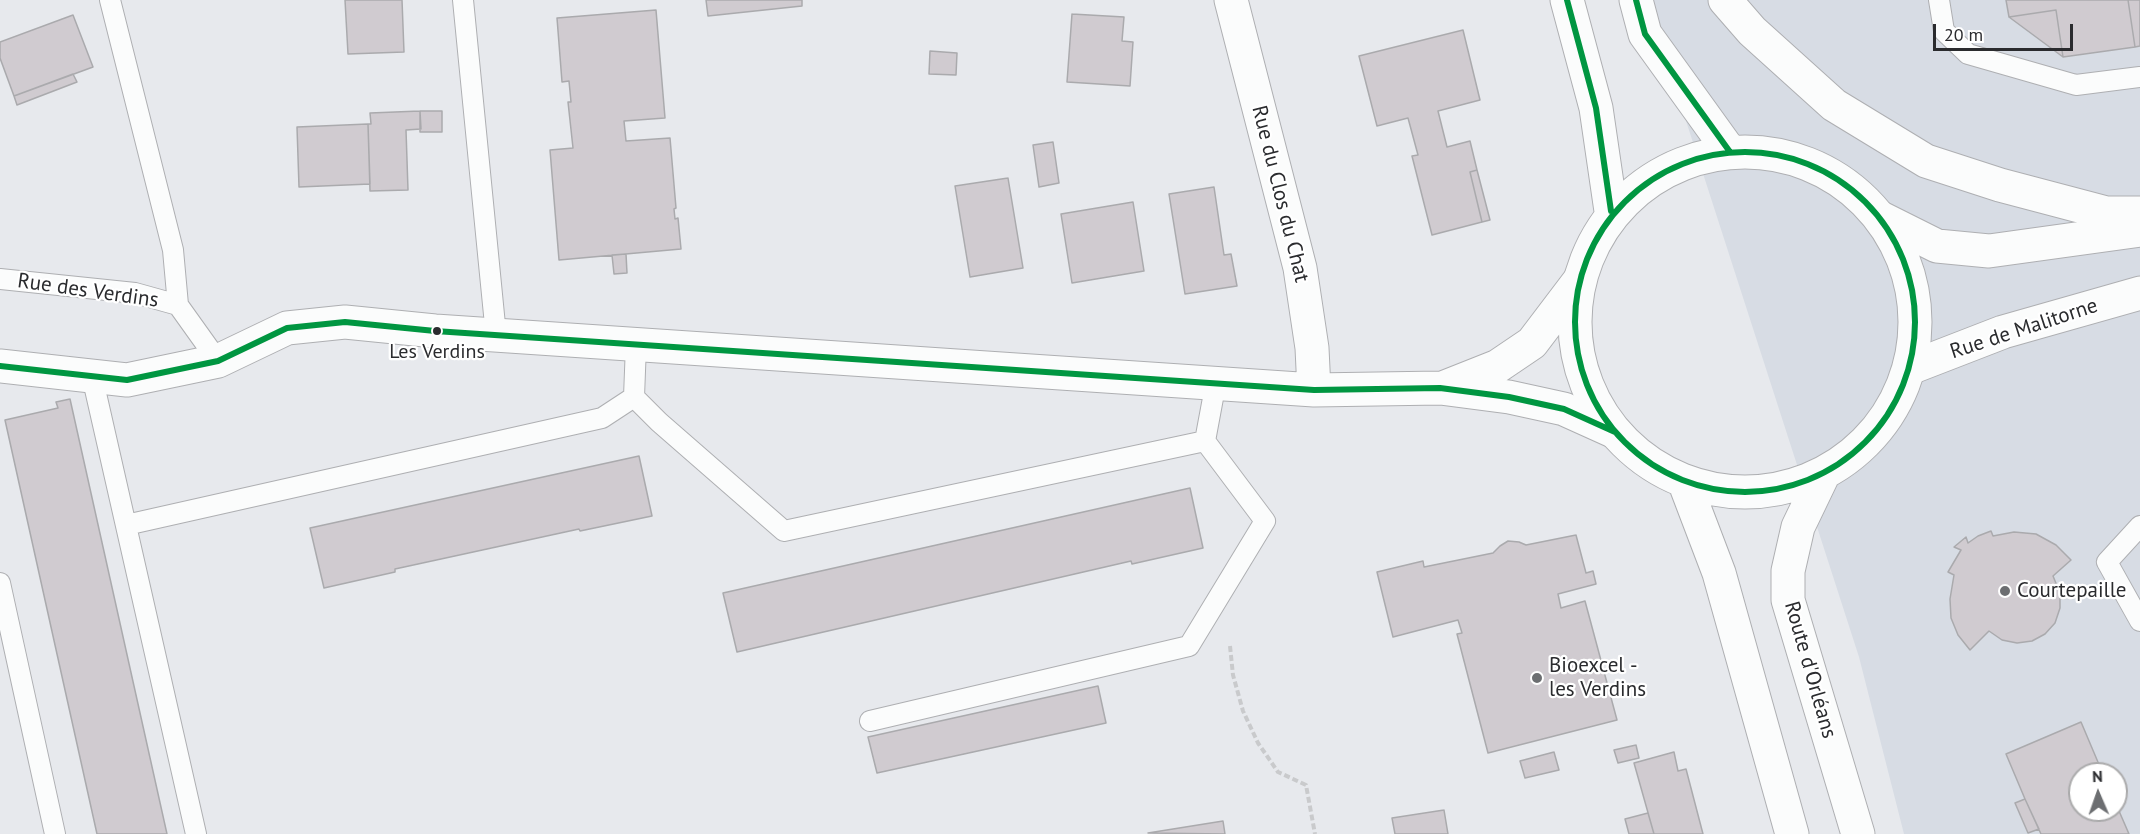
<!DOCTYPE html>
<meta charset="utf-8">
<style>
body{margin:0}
#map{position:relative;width:2140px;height:834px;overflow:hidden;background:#e7e9ed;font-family:"PT Sans",sans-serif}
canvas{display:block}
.north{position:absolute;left:2068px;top:762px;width:60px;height:60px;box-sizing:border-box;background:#fff;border:2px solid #aaaaab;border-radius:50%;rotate:358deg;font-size:16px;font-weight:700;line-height:24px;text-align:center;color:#2a2b2e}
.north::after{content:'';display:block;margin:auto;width:21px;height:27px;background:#6c6e71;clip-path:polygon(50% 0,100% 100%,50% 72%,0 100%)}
.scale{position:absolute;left:1933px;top:24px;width:140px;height:27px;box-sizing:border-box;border:3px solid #2a2b2e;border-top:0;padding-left:8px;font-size:18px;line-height:21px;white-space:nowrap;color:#2a2b2e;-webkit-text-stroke:4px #fff;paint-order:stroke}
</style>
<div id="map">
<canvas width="2140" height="834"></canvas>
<div class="north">N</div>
<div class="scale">20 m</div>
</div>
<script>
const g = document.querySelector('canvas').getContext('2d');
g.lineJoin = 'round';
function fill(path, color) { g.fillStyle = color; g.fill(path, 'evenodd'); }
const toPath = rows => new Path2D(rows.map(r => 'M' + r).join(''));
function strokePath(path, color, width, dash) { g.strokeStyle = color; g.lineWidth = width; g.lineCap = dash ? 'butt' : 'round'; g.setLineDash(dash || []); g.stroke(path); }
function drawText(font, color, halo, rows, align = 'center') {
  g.font = font + ' "PT Sans",sans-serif'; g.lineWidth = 4.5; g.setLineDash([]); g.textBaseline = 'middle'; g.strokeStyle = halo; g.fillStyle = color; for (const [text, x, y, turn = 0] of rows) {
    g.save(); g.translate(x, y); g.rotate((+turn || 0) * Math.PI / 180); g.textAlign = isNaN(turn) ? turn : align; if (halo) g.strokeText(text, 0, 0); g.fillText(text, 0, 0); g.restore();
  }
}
fill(toPath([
 [1647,0,2140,0,2140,834,1904,834,1859,657],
 [2080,774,2116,774,2116,810,2080,810]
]), '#d7dce4');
const building = toPath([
 [345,0,402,0,404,52,348,54,345,0],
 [706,0,802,0,802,6,708,16,706,0],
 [2006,0,2128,0,2135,47,2063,57,2056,10,2009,17,2006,0],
 [2128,0,2140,0,2140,46,2135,47,2128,0],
 [656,10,665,118,624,121,626,141,670,138,676,208,674,209,675,219,678,218,681,249,559,260,550,150,573,148,568,102,571,102,569,81,562,82,557,18,656,10],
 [2056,10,2063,57,2009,17,2056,10],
 [1072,14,1124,17,1122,41,1133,42,1130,86,1067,82,1072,14],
 [73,15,93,67,14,96,0,58,0,42,73,15],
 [1463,30,1480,100,1438,111,1447,147,1470,141,1477,170,1470,172,1482,222,1432,235,1412,156,1418,155,1408,118,1377,126,1359,56,1463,30],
 [930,51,957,53,956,75,929,74,930,51],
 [73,74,77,82,17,105,14,96,73,74],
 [420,111,421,129,406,130,408,190,370,191,368,124,371,124,370,113,420,111],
 [420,111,442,111,442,132,420,132,420,111],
 [368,124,370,184,299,187,297,127,368,124],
 [1053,142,1059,183,1039,187,1033,145,1053,142],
 [1477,170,1490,220,1482,222,1470,172,1477,170],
 [1008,178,1023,268,970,277,955,186,1008,178],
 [1214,187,1224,255,1231,254,1237,286,1185,294,1169,194,1214,187],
 [1133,202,1144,271,1072,283,1061,214,1133,202],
 [626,254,627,273,614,274,612,255,626,254],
 [70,399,167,834,97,834,5,420,58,408,56,402,70,399],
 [639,456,652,516,580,531,579,529,395,569,395,572,324,588,310,528,639,456],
 [1190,488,1203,548,1132,564,1131,561,737,652,723,593,1190,488],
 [1991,531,1993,536,2014,532,2036,534,2056,545,2071,560,2053,576,2060,593,2060,608,2055,623,2045,634,2032,641,2017,643,2002,640,1989,631,1970,650,1958,635,1951,618,1950,599,1954,575,1948,572,1961,550,1954,547,1966,537,1968,543,1978,536,1991,531],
 [1576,535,1586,573,1593,571,1596,584,1558,594,1561,608,1585,601,1617,720,1488,753,1457,634,1462,633,1458,620,1393,637,1377,572,1423,561,1424,567,1493,553,1500,546,1508,541,1519,542,1526,545,1576,535],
 [1098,686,1106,723,877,773,868,737,1098,686],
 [2081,722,2103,774,2080,774,2080,810,2116,810,2116,804,2129,834,2041,834,2025,799,2006,754,2081,722],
 [1636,745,1639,758,1618,763,1614,750,1636,745],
 [1554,752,1559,770,1525,778,1520,761,1554,752],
 [1674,752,1678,771,1686,769,1703,834,1654,834,1634,763,1674,752],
 [2025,799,2039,829,2028,833,2015,803,2025,799],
 [1444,810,1448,834,1395,834,1392,818,1444,810],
 [1648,813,1654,834,1629,834,1625,819,1648,813],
 [1223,821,1225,834,1148,833,1223,821]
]);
fill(building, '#d0cbd0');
strokePath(building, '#aaaaad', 1.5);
const lane = toPath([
 [110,0,173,250,178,305],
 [463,0,496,335],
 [1939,0,1944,31,1968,54,2076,85,2140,77],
 [0,279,135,293,178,305,218,361],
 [636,345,634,397,659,422,784,531,1205,441,1216,382],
 [92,376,196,834],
 [126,525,602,418,634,397],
 [2140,526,2107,562,2140,621],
 [0,583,55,834],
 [870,721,1189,646,1265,521,1205,441]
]);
const street = toPath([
 [1231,0,1300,268,1312,348,1314,390],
 [0,366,127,380,218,361,287,328,345,322,435,331,1314,390,1440,388,1509,397,1564,409,1615,432],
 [1445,387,1498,366,1532,343,1579,281]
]);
const secondary = toPath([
 [1725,0,1752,31,1834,105,1926,161,2000,185,2106,213,2140,213],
 [1881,218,1937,246,1989,251,2140,230],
 [1910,368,2003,332,2140,293]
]);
const primary = toPath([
 [1567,0,1596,108,1611,211],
 [1636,0,1645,34,1730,152],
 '1575 322a170 170 0 1 1 340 0a170 170 0 1 1-340 0Z',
 [1824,473,1798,527,1788,571,1788,600,1858,834],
 [1684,481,1719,573,1792,834]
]);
strokePath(lane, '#aeafb2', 22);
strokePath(street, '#aeafb2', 35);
strokePath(secondary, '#aeafb2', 35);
strokePath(primary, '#aeafb2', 35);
strokePath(toPath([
 [1230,646,1233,675,1243,711,1258,743,1278,772,1306,785,1315,834]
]), '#c9cacc', 4, [6, 3]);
strokePath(lane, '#fbfcfc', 20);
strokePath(street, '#fbfcfc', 33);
strokePath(secondary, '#fbfcfc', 33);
strokePath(primary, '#fbfcfc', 33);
strokePath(toPath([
 [1567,0,1596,108,1611,211],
 [1636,0,1645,34,1730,152],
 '1575 322a170 170 0 1 1 340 0a170 170 0 1 1-340 0Z',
 [0,366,127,380,218,361,287,328,345,322,435,331,1314,390,1440,388,1509,397,1564,409,1615,432]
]), '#009641', 6);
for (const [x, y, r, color] of [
 [437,331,5,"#2a2b2e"],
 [2005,591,6,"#6c6e71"],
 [1537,678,6,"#6c6e71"]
]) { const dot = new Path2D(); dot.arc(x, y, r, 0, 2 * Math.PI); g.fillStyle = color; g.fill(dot); strokePath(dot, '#fff', 2); }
drawText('20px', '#2a2b2e', '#fff', [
 ["Les Verdins",437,352]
]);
drawText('21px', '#2a2b2e', '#fff', [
 ["Rue du Clos du Chat",1280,194,76],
 ["Rue des Verdins",88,291,8],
 ["Rue de Malitorne",2024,329,-18],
 ["Route d'Orléans",1810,670,74]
]);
drawText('21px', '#2a2b2e', '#fff', [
 ["Courtepaille",2017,591],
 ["Bioexcel -",1549,666],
 ["les Verdins",1549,690]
], 'left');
</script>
